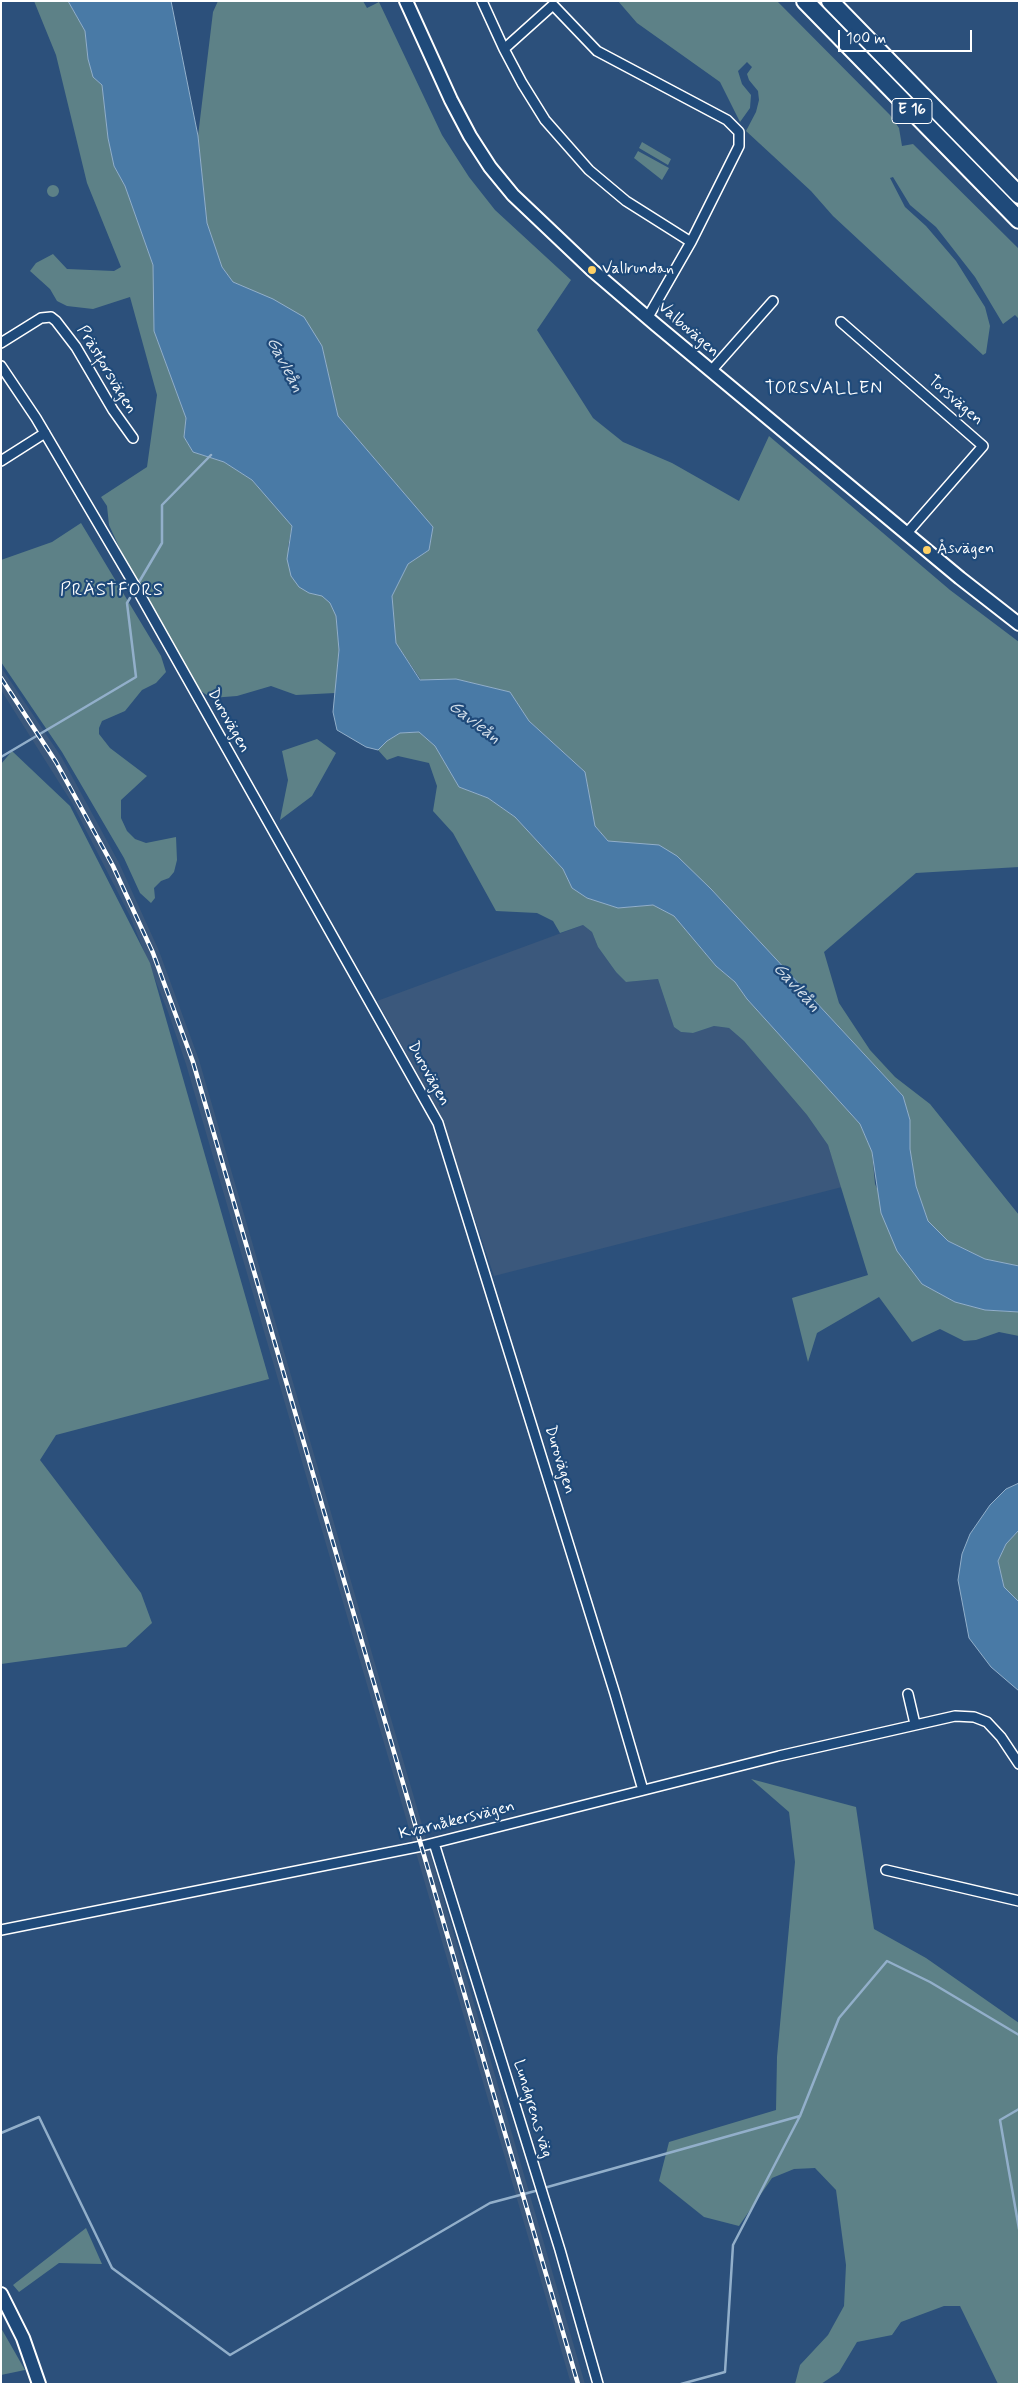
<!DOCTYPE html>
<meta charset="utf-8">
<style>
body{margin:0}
#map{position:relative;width:1020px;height:2385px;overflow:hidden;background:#2c507b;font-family:Mynerve,sans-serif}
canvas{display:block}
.frame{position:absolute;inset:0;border:2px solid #fff;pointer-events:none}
.scale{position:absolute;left:838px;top:30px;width:134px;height:22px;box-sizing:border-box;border:2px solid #fff;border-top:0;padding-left:6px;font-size:15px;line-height:18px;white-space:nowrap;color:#fff;-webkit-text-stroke:4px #1f4a7a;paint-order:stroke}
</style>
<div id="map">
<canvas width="1020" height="2385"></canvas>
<div class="frame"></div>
<div class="scale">100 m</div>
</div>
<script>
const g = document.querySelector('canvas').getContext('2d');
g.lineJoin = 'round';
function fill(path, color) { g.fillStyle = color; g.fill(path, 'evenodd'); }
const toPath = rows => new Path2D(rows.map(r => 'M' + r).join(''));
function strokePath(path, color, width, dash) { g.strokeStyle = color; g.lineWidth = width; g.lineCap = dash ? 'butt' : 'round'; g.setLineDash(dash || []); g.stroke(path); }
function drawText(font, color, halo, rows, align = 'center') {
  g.font = font + ' Mynerve,sans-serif'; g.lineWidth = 4.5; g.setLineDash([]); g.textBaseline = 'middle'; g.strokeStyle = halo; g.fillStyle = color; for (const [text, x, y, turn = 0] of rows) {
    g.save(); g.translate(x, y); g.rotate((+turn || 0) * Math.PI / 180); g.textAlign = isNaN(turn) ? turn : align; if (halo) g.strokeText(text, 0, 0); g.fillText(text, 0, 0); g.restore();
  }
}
fill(toPath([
 [1,667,62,758,119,863,159,951,199,1060,585,2384,571,2384,186,1064,168,1012,130,916,72,803,1,690],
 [583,925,592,932,598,947,616,972,626,982,658,979,674,1027,681,1032,693,1033,714,1026,729,1028,744,1041,807,1115,828,1145,842,1187,494,1276,439,1113,377,1001]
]), '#3b587c');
fill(toPath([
 [34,1,68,1,85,31,88,59,93,77,102,85,108,138,114,166,125,186,153,265,154,331,186,418,184,437,193,452,224,462,252,480,288,521,292,526,288,547,309,593,322,595,330,603,336,616,339,650,335,693,296,695,271,686,237,696,211,698,198,689,120,549,109,525,107,506,101,497,147,467,157,395,130,297,93,309,67,306,57,301,50,289,30,271,36,263,53,254,67,269,114,271,121,267,87,183,56,55],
 [218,1,363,1,367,8,379,2,442,135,469,177,495,210,571,280,537,330,593,418,623,442,672,463,739,501,769,436,950,590,1019,642,1019,867,916,873,824,952,839,1003,870,1050,895,1077,930,1104,1019,1215,1019,1266,985,1259,948,1241,928,1221,916,1186,910,1149,910,1120,903,1096,711,889,631,844,608,841,595,826,585,772,529,721,510,692,456,679,421,680,396,643,392,596,408,564,429,550,433,527,338,416,322,346,279,304,233,282,222,267,207,223,198,136,213,12],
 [618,1,777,1,890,115,899,128,902,146,913,144,1019,249,1019,319,1015,315,1003,324,975,277,936,227,910,205,893,177,890,178,905,207,926,226,956,261,985,307,990,326,986,353,983,355,833,216,811,191,746,131,756,112,759,100,758,91,749,80,747,74,752,67,747,62,738,71,742,84,751,95,750,108,740,122,720,82,637,23],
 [642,142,671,159,668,165,639,148],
 [638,151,669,168,662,180,634,158],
 '47 191a6 6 0 1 1 12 0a6 6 0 1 1-12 0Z',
 [81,523,161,656,166,672,156,683,142,690,125,711,102,721,99,728,99,734,110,748,147,776,121,800,121,818,127,831,135,839,146,843,176,837,177,860,174,872,169,878,161,881,154,888,155,898,151,903,140,893,124,858,62,752,1,662,1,560,52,542],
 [419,732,435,746,459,787,488,798,515,817,563,869,572,888,587,898,618,908,653,905,674,916,716,966,735,982,747,999,860,1124,872,1152,875,1184,922,1284,955,1302,985,1310,1019,1312,1019,1336,999,1332,976,1340,964,1341,940,1329,912,1342,879,1297,817,1333,808,1362,792,1298,868,1275,828,1145,807,1115,744,1041,729,1028,714,1026,693,1033,681,1032,674,1027,658,979,626,982,616,972,598,947,592,932,583,925,560,933,553,921,537,913,496,911,453,833,433,811,437,786,429,763,398,756,387,760,378,750,387,741,400,733],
 [317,739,336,753,312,796,280,820,288,780,282,751],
 [12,751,70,806,150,963,269,1379,56,1435,40,1460,141,1593,152,1623,126,1647,1,1664,1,764],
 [1019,1530,1019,1602,1004,1587,998,1561,1006,1544],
 [751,1779,856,1807,874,1929,926,1958,1019,2023,1019,2384,998,2384,960,2306,944,2306,901,2322,892,2335,857,2342,839,2372,821,2384,795,2384,800,2365,828,2335,844,2306,846,2265,836,2190,815,2168,794,2169,772,2178,739,2226,704,2217,659,2181,669,2142,776,2110,777,2057,795,1862,789,1812],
 [86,2228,102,2264,59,2263,19,2292,13,2285],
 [1,2328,25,2370,1,2375]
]), '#5d8187');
const water = toPath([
 [68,1,171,1,198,136,207,223,222,267,233,282,273,299,304,317,322,346,338,416,433,527,429,550,408,564,392,596,396,643,420,680,456,679,510,692,529,721,585,772,595,826,608,841,659,845,677,856,711,889,903,1096,910,1120,910,1149,916,1186,928,1221,948,1241,985,1259,1019,1266,1019,1312,985,1310,955,1302,922,1284,897,1251,881,1213,872,1152,860,1124,747,999,735,982,716,966,674,916,653,905,618,908,587,898,572,888,563,869,515,817,488,798,459,787,435,746,419,732,400,733,387,741,378,750,366,747,337,730,333,712,339,650,336,616,330,603,322,596,309,593,299,587,291,576,287,559,292,526,252,480,224,462,193,452,184,437,186,418,154,331,153,265,125,186,114,166,108,138,102,85,93,77,88,59,85,31,68,1],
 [1019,1483,1019,1530,1006,1544,998,1561,1004,1587,1019,1602,1019,1691,991,1667,969,1638,958,1580,962,1554,970,1534,990,1505,1006,1489,1019,1483]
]);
fill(water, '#497aa6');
strokePath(water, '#92afca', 1);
strokePath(toPath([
 [139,582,162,543,162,505,211,455],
 [1,757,136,677,127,603,130,598],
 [1019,2109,1000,2120,1019,2229],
 [1,2133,39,2117,112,2268,230,2355,490,2203,539,2190],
 [544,2188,800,2116],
 [681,2384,725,2372,733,2245,800,2116,839,2018,887,1961,930,1982,1019,2035]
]), '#92afca', 2.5);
const street = toPath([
 [482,1,504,49],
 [648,317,691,242,739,146,739,132,727,120,597,51,553,5,504,49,522,83,545,120,589,170,626,201,691,242],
 [841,322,983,446,907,533],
 [1,343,41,318,51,317,56,321,76,347,113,410,133,438],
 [1,366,36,418,138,591,438,1123,615,1694,643,1790],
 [711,371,773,301],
 [1,461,45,433],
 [908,1694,915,1724],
 [434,1843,560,2250,598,2384],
 [886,1870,1019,1901],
 [1,1930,422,1846,779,1756,955,1716,974,1717,987,1722,1001,1737,1019,1764]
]);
const secondary = toPath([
 [406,1,451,100,470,136,490,167,513,195,592,270,655,324,960,578,1019,624],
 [1,2294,23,2338,39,2384]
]);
const highway = toPath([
 [805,1,1019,220],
 [830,1,1019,195]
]);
strokePath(street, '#fff', 12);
strokePath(secondary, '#fff', 16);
strokePath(highway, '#fff', 20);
strokePath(street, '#1f4a7a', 9);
strokePath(secondary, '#1f4a7a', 12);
strokePath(highway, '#1f4a7a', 16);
const rail = toPath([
 [1,678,56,762,113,866,153,953,193,1062,578,2384]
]);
strokePath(rail, '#fff', 4.5);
strokePath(rail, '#1f4a7a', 2.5, [8]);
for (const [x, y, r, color] of [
 [592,270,5,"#ffd166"],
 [927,550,5,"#ffd166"]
]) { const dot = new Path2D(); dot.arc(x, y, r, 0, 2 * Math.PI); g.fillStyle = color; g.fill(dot); strokePath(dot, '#1f4a7a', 2); }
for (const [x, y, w] of [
 [912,111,40]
]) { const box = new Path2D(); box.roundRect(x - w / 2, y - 12.5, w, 25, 4); g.fillStyle = '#1f4a7a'; g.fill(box); strokePath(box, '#fff', 1); }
drawText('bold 15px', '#fff', null, [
 ["E 16",912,111]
]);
drawText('16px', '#fff', '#1f4a7a', [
 ["Vallrundan",602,270],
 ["Åsvägen",937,550]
], 'left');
drawText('16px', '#fff', '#1f4a7a', [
 ["Valbovägen",688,330,41],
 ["Prästforsvägen",106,370,59],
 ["Torsvägen",955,401,41],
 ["Durovägen",228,721,61],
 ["Durovägen",428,1074,61],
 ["Durovägen",559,1460,73],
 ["Kvarnåkersvägen",457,1821,-14],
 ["Lundgrens väg",532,2109,73]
]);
drawText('italic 18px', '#d2dee9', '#1f4a7a', [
 ["Gavleån",284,365,62],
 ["Gavleån",474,723,37],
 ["Gavleån",796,988,47]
]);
g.letterSpacing = '1px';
drawText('18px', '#fff', '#1f4a7a', [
 ["TORSVALLEN",824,389],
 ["PRÄSTFORS",112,591]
]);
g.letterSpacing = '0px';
</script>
